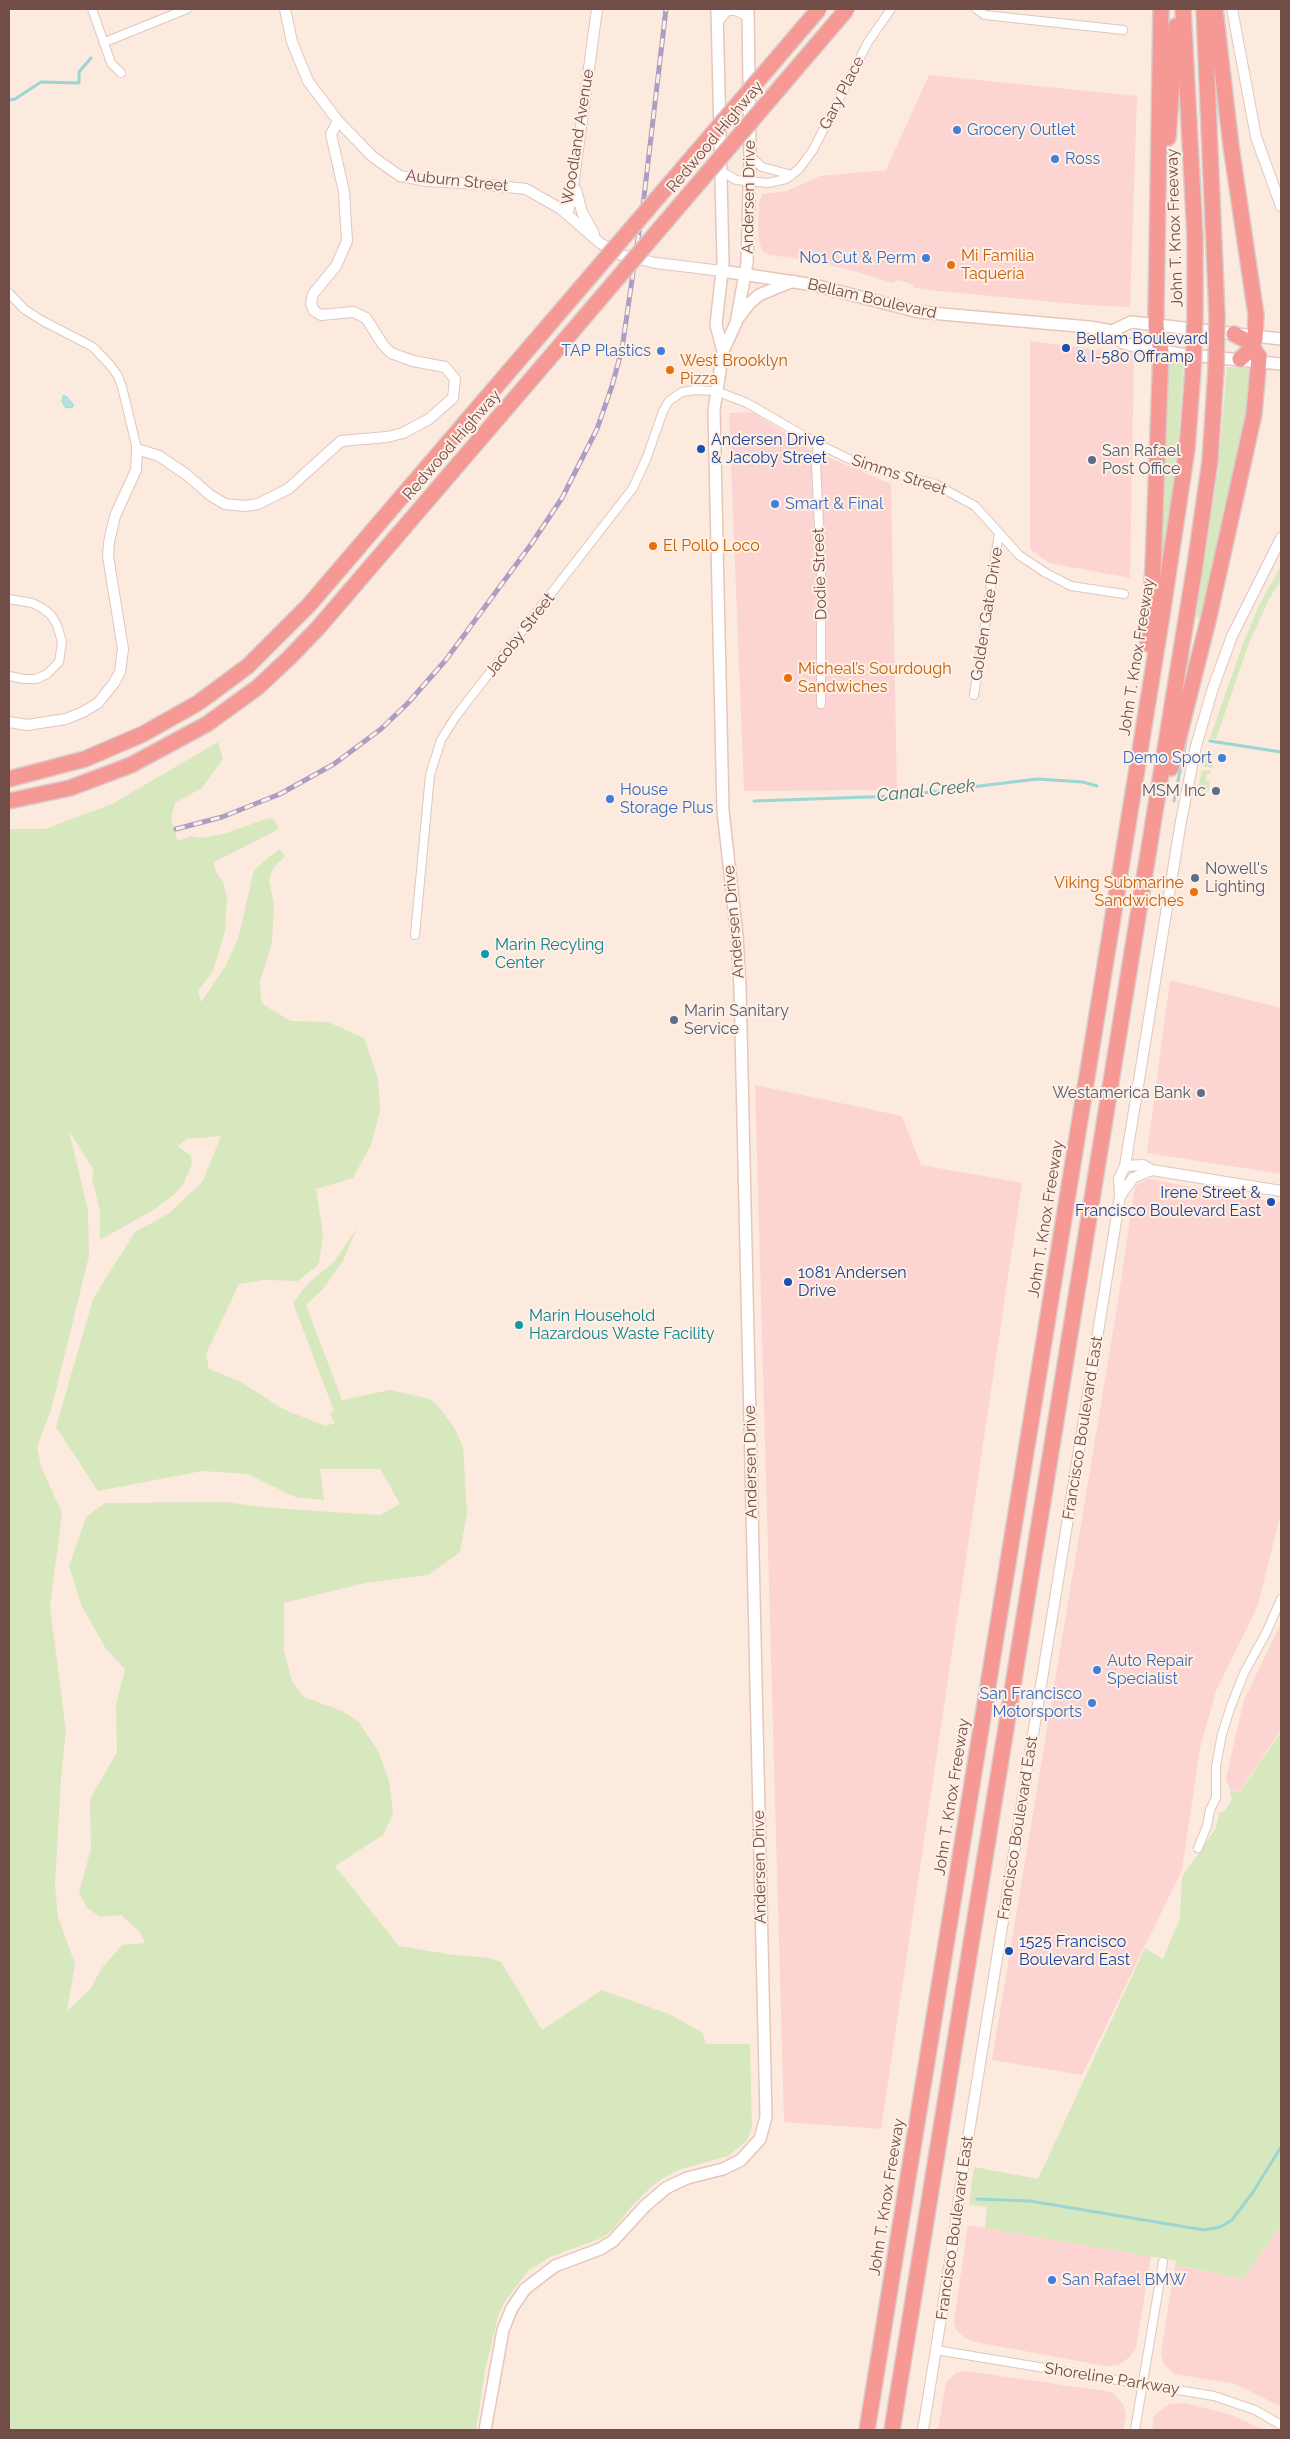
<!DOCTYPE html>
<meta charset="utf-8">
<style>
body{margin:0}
#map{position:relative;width:1290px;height:2439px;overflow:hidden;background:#fceade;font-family:Raleway,sans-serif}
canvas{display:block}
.frame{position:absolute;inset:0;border:10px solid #714d47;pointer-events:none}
</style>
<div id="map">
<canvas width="1290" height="2439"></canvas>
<div class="frame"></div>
</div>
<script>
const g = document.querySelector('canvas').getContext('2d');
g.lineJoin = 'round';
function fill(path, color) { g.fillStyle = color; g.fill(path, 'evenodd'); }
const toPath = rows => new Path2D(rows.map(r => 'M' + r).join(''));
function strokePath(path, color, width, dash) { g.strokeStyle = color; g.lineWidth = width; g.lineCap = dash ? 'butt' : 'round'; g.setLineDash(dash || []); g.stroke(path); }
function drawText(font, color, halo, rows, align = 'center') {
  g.font = font + ' Raleway,sans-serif'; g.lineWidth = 4; g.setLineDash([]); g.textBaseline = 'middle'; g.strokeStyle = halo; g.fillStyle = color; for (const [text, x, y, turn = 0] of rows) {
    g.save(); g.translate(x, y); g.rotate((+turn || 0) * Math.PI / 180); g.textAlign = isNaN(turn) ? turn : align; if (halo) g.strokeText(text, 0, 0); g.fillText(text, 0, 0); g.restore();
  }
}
fill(toPath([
 [929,75,1137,96,1130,307,1086,305,928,290,915,288,912,284,898,280,893,283,847,269,802,259,769,255,762,251,758,236,759,203,762,194,787,191,820,176,886,170],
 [1030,341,1134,354,1130,578,1049,563,1030,549],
 [753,412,809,449,891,484,897,790,744,791,729,413],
 [1170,980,1281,1008,1281,1174,1147,1153],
 [755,1085,902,1116,921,1165,1022,1183,881,2129,784,2122],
 [1148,1179,1281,1203,1281,1512,1258,1605,1216,1691,1200,1748,1182,1870,1082,2075,992,2060,1117,1307,1135,1186],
 [1281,1623,1281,1730,1239,1792,1230,1790,1226,1778,1244,1700],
 [968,2225,1151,2256,1136,2348,1130,2357,1118,2365,1105,2366,975,2342,965,2338,956,2330,954,2320],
 [1281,2225,1281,2407,1236,2384,1174,2374,1163,2363,1161,2353,1175,2265,1243,2279],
 [966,2371,1112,2392,1123,2404,1126,2415,1123,2430,938,2430,946,2382,956,2373],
 [1185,2403,1232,2415,1264,2430,1152,2430,1154,2416,1159,2411,1170,2404]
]), '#fcd5d2');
fill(toPath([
 [1164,362,1184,362,1177,460,1163,551,1157,550],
 [1227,367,1251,368,1245,424,1204,619,1196,617,1218,472],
 [1281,566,1281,580,1269,599,1249,643,1216,739,1210,738,1242,646,1259,605],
 [218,742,223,759,202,788,175,803,171,819,178,841,190,836,202,838,223,834,269,818,273,819,279,829,214,862,216,872,223,882,227,896,225,931,213,971,198,991,201,1002,225,967,238,939,254,870,279,849,285,856,274,867,269,880,274,904,272,943,260,981,261,1000,264,1005,291,1021,328,1022,364,1038,378,1079,380,1111,371,1145,353,1178,316,1189,323,1234,319,1264,298,1281,264,1280,239,1284,206,1354,209,1369,239,1381,283,1409,325,1426,335,1423,330,1414,334,1411,293,1303,308,1283,334,1262,357,1228,343,1261,324,1288,306,1305,342,1400,390,1390,430,1399,438,1406,454,1427,463,1447,467,1513,460,1552,428,1575,365,1583,284,1603,284,1651,292,1681,304,1697,342,1711,359,1722,378,1751,389,1780,393,1814,383,1835,335,1866,399,1946,454,1955,490,1958,501,1962,542,2030,602,1990,671,2015,703,2033,706,2044,750,2044,752,2126,747,2141,728,2156,678,2170,662,2179,652,2186,631,2207,613,2230,602,2238,550,2257,528,2271,505,2301,498,2316,485,2371,476,2430,9,2430,9,829,45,829,112,804],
 [69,1131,94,1171,92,1178,100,1212,100,1240,155,1209,174,1195,184,1183,192,1164,191,1156,178,1146,187,1139,221,1136,203,1181,168,1214,135,1232,93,1299,56,1427,98,1491,202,1471,248,1474,295,1497,324,1500,320,1469,380,1469,400,1504,380,1515,271,1508,224,1502,105,1503,86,1517,69,1566,82,1607,106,1649,125,1669,116,1705,117,1752,90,1799,91,1849,79,1892,87,1908,101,1917,121,1915,139,1931,145,1943,122,1945,101,1969,91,1988,67,2011,75,1964,58,1917,55,1885,61,1778,66,1731,50,1607,62,1513,41,1466,37,1447,51,1410,89,1256,88,1210],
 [1206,752,1215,753,1214,757,1210,757,1209,764,1213,765,1212,768,1203,766],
 [1202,770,1211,771,1211,774,1207,774,1206,781,1210,781,1208,793,1198,790],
 [1281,1732,1281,2225,1243,2279,1175,2265,1176,2261,985,2228,987,2207,969,2205,974,2167,1038,2179,1145,1948,1163,1959,1180,1918,1182,1877,1216,1828,1219,1813,1225,1811,1232,1800,1230,1790,1239,1793]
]), '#d8e8be');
const water = toPath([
 [63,396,66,396,73,404,73,407,66,408,62,402,63,396]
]);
fill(water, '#b4e4e1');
strokePath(water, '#9ad6d3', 1);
strokePath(toPath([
 [9,100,15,99,41,82,79,83,79,72,91,58],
 [1210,741,1281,752],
 [754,801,898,796,1037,779,1083,782,1097,786],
 [1174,801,1187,736],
 [977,2199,1030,2201,1204,2230,1220,2227,1232,2220,1253,2192,1281,2147]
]), '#9ad6d3', 3);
const minor = toPath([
 [92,9,111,63,121,73],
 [976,9,985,15,1123,30],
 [105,42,187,9],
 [750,156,762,167,792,175],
 [721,171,736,180,768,183,786,179,799,169,813,150,868,42,891,9],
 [9,293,24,309,41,320,93,347,110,365,118,376,122,387,137,449],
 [818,444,816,464,821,566,821,704],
 [9,599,32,603,42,608,51,615,57,625,62,642,59,662,47,674,36,679,24,679,9,676],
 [974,695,999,533],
 [415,935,430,775,441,740,456,716,633,488,647,457,663,411,669,401,682,392,695,390,716,391,747,403,818,444,864,466,935,484,975,506,1019,555,1046,573,1071,586,1124,594],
 [1198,1848,1207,1826,1210,1810,1216,1798,1216,1766,1222,1734,1231,1706,1244,1673,1267,1631,1281,1599],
 [936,2350,1214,2396,1255,2410,1281,2425],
 [1135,2430,1163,2262]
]);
const tertiary = toPath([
 [285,9,292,42,308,81,338,121,373,157,400,176,427,181,481,184,526,189,561,209,600,243,621,255,656,263,722,271],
 [1232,9,1256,137,1281,206],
 [718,21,727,10,736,10,748,16],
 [576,190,582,212,594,234],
 [567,214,571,201,597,9],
 [9,722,27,725,66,719,83,712,98,703,114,683,120,672,123,649,108,556,109,542,115,516,136,470,137,449,159,456,187,475,210,495,225,504,245,506,258,504,288,489,341,441,387,437,403,433,429,419,453,398,455,379,445,367,413,361,391,353,383,345,366,318,360,315,353,312,321,315,314,311,311,304,313,294,336,266,347,241,344,192,331,134,338,121],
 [1125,1166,1143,1165,1152,1170],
 [1120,1195,1119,1179,1125,1166,1181,821,1196,746,1213,688,1232,636,1281,538],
 [923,2430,954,2237,962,2175,1120,1196,1133,1178,1152,1170,1281,1191]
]);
const secondary = toPath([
 [717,9,723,262,716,325,723,351],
 [722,271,814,285,919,312,1089,327,1112,331,1123,343,1138,347,1180,354,1281,364],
 [739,317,749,304,759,295,793,281],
 [1112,331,1131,322,1281,339],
 [485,2430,503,2330,512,2308,525,2289,555,2266,600,2249,613,2241,645,2206,666,2188,687,2178,723,2169,741,2160,760,2139,766,2117,740,987,737,936,723,811,714,410,723,351,736,323,747,263,750,156,748,9]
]);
const motorway = toPath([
 [1183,9,1195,237,1195,316],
 [1204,9,1217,316],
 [1215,9,1231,146,1256,315,1255,339,1248,352,1240,359],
 [1168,138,1176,26],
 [1148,644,1153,568,1161,351,1156,326,1156,312,1161,9],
 [1171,768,1209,617,1254,414,1259,357,1249,342,1234,334],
 [9,779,85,759,143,734,198,703,248,666,309,605,553,320],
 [9,801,70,788,131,765,207,724,258,687,289,658,318,628,570,334],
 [867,2430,1162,615,1187,449,1193,370],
 [892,2430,1195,565,1210,461,1216,369]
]);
strokePath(minor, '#e1c6be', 10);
strokePath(tertiary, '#e1c6be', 12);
strokePath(secondary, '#e6c6bb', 14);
strokePath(motorway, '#d7cdcb', 18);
strokePath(minor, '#fff', 8);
strokePath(tertiary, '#fff', 10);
strokePath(secondary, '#fff', 11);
strokePath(motorway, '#f69995', 15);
const rail = toPath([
 [176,829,222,817,280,794,334,764,381,729,408,703,445,661,532,543,562,498,597,429,612,386,622,349,644,197,666,9]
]);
strokePath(rail, '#ab9ec3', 5);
strokePath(rail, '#ffefe4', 3, [9]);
const motorwayBridge = toPath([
 [553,320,819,9],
 [570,334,847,9],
 [1216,369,1217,316],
 [1193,370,1195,316]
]);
strokePath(motorwayBridge, '#d7cdcb', 18, []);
strokePath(motorwayBridge, '#f69995', 15);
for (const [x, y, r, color] of [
 [957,130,5,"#3f7fe0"],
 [1055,159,5,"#3f7fe0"],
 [926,258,5,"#3f7fe0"],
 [951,265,5,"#e8710a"],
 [1066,348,5,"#1a4fb4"],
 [661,351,5,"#3f7fe0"],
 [670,370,5,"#e8710a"],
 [701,449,5,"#1a4fb4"],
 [1092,460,5,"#5c6f8a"],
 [775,504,5,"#3f7fe0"],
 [653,546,5,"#e8710a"],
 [788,678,5,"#e8710a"],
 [1222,758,5,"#3f7fe0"],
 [1216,791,5,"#5c6f8a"],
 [610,799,5,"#3f7fe0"],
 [1195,878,5,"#5c6f8a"],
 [1194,892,5,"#e8710a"],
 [485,954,5,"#0f9aa8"],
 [674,1020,5,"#5c6f8a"],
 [1201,1093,5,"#5c6f8a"],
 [1271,1202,5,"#1a4fb4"],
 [788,1282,5,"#1a4fb4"],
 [519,1325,5,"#0f9aa8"],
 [1097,1670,5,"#3f7fe0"],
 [1092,1703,5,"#3f7fe0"],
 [1009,1951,5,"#1a4fb4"],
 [1052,2280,5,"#3f7fe0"]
]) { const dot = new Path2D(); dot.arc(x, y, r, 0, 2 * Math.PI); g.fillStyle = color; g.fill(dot); strokePath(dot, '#ffefe4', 2); }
drawText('16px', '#714d47', '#ffefe4', [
 ["Gary Place",842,93,-63],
 ["Woodland Avenue",578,137,-81],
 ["Redwood Highway",715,137,-50],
 ["Auburn Street",457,181,6],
 ["Andersen Drive",749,197,-89],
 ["John T. Knox Freeway",1175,228,-92],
 ["Bellam Boulevard",872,299,13],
 ["Redwood Highway",452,445,-49],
 ["Simms Street",899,475,18],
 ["Dodie Street",820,574,-92],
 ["Golden Gate Drive",987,614,-81],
 ["Jacoby Street",520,635,-52],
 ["John T. Knox Freeway",1137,657,-81],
 ["Andersen Drive",734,922,-95],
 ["John T. Knox Freeway",1046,1219,-81],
 ["Francisco Boulevard East",1083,1428,-81],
 ["Andersen Drive",751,1462,-91],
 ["John T. Knox Freeway",952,1797,-81],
 ["Francisco Boulevard East",1018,1828,-81],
 ["Andersen Drive",760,1867,-91],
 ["John T. Knox Freeway",887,2197,-81],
 ["Francisco Boulevard East",955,2228,-82],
 ["Shoreline Parkway",1112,2379,9]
]);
drawText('16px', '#366cbe', '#ffefe4', [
 ["Grocery Outlet",967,130],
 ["Ross",1065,159],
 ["No1 Cut & Perm",916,258,"right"],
 ["TAP Plastics",651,351,"right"],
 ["Smart & Final",785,504],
 ["Demo Sport",1212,758,"right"],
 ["House",620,790],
 ["Storage Plus",620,808],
 ["Auto Repair",1107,1661],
 ["Specialist",1107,1679],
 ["San Francisco",1082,1694,"right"],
 ["Motorsports",1082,1712,"right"],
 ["San Rafael BMW",1062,2280]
], 'left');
drawText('16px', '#c56008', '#ffefe4', [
 ["Mi Familia",961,256],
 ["Taqueria",961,274],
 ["West Brooklyn",680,361],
 ["Pizza",680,379],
 ["El Pollo Loco",663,546],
 ["Micheal’s Sourdough",798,669],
 ["Sandwiches",798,687],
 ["Viking Submarine",1184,883,"right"],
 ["Sandwiches",1184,901,"right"]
], 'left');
drawText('16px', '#164399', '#ffefe4', [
 ["Bellam Boulevard",1076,339],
 ["& I-580 Offramp",1076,357],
 ["Andersen Drive",711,440],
 ["& Jacoby Street",711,458],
 ["Irene Street &",1261,1193,"right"],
 ["Francisco Boulevard East",1261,1211,"right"],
 ["1081 Andersen",798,1273],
 ["Drive",798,1291],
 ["1525 Francisco",1019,1942],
 ["Boulevard East",1019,1960]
], 'left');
drawText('16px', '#4e5e75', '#ffefe4', [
 ["San Rafael",1102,451],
 ["Post Office",1102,469],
 ["MSM Inc",1206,791,"right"],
 ["Nowell's",1205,869],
 ["Lighting",1205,887],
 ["Marin Sanitary",684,1011],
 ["Service",684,1029],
 ["Westamerica Bank",1191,1093,"right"]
], 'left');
drawText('16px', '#0d838f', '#ffefe4', [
 ["Marin Recyling",495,945],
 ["Center",495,963],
 ["Marin Household",529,1316],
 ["Hazardous Waste Facility",529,1334]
], 'left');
drawText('italic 18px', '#3c7775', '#ffefe4', [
 ["Canal Creek",926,791,-6]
]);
</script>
